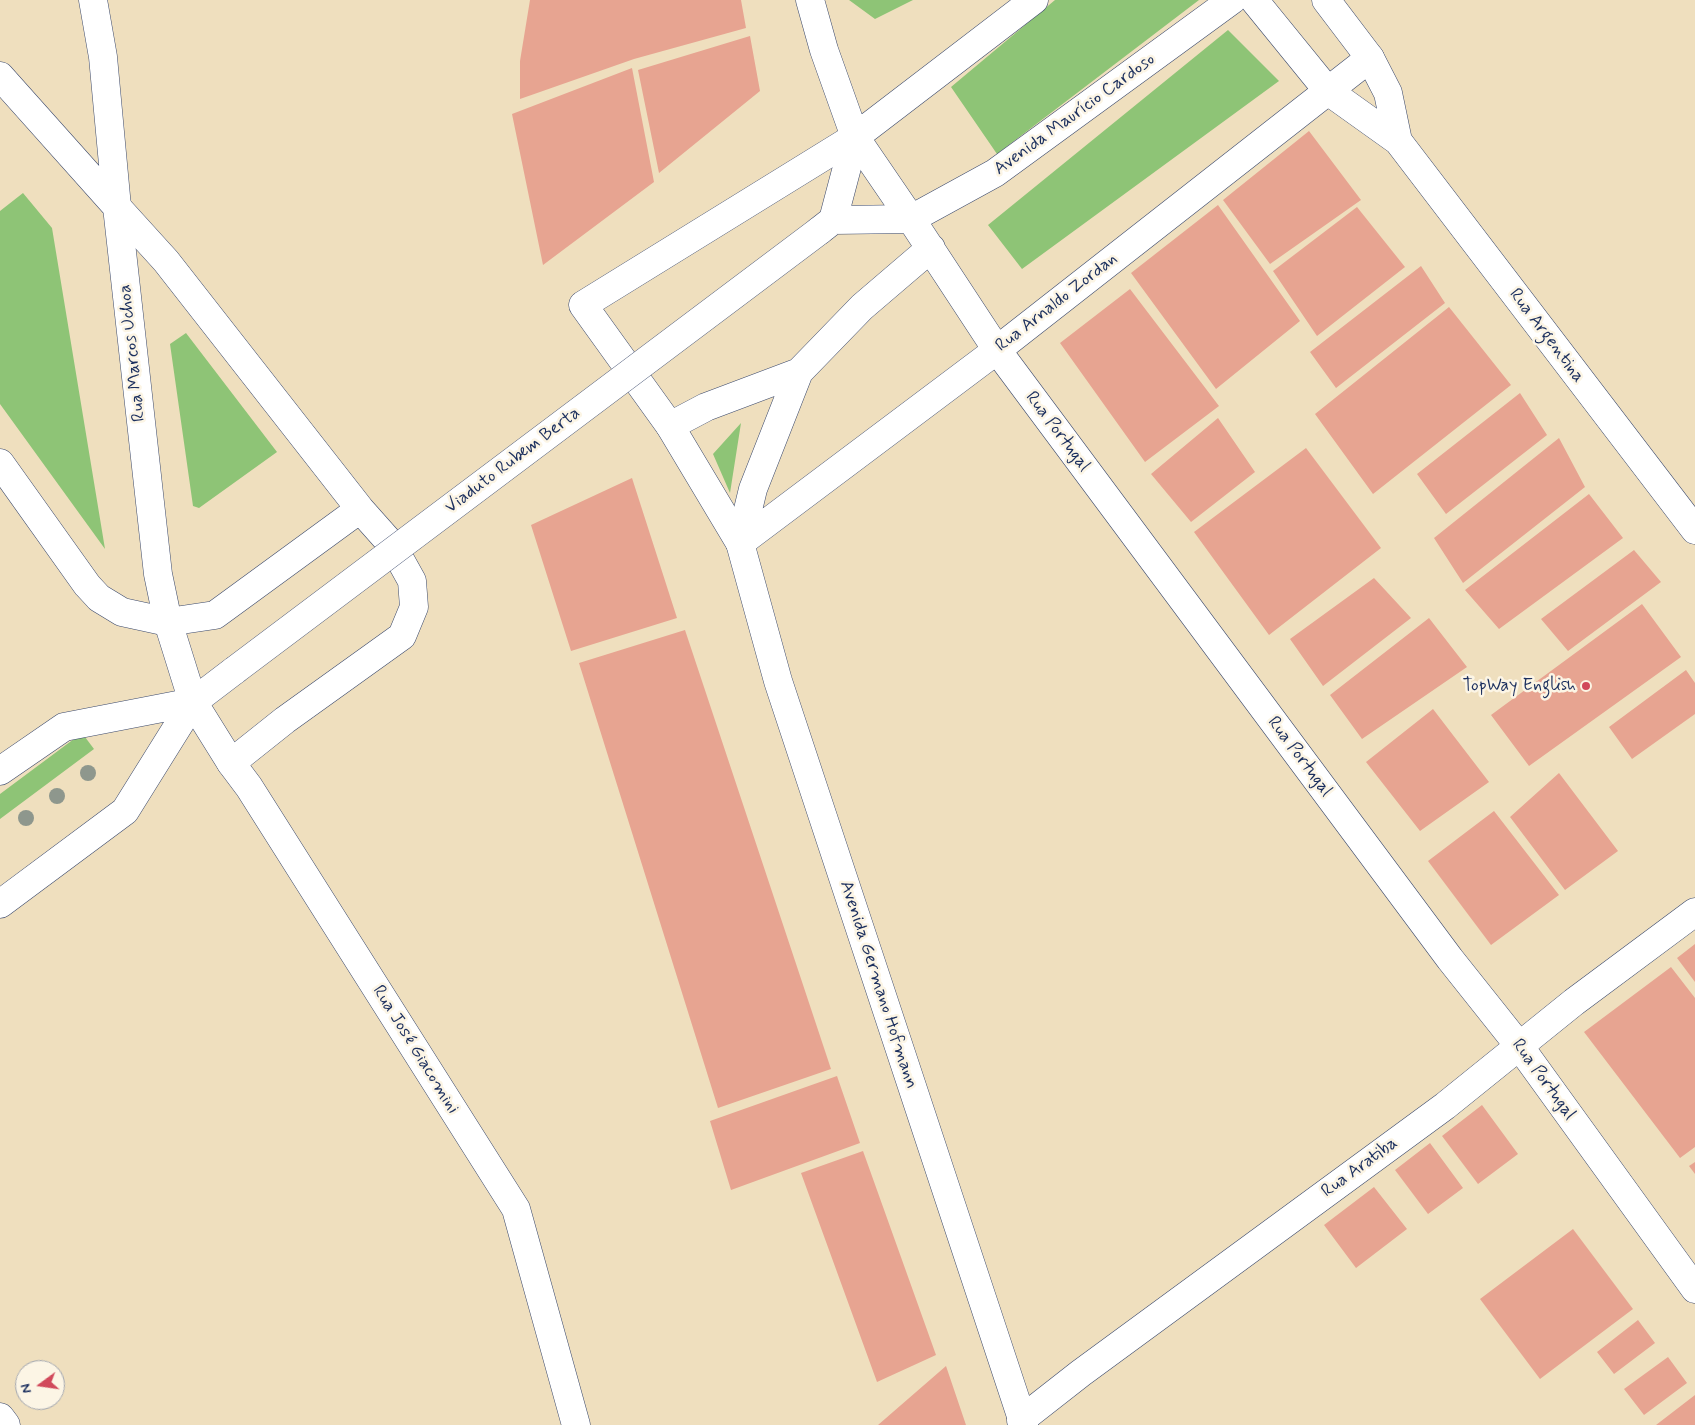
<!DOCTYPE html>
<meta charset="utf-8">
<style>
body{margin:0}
#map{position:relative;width:1695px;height:1425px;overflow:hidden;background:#efdfbe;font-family:Mynerve,sans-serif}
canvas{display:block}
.north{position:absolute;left:15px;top:1360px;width:50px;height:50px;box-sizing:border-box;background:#fcf5e5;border:1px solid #a2a6af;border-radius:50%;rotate:256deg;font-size:14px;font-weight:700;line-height:20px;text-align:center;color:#1b2f5e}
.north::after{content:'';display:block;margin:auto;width:18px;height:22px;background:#d1495b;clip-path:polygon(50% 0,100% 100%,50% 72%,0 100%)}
</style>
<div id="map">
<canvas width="1695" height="1425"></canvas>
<div class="north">N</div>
</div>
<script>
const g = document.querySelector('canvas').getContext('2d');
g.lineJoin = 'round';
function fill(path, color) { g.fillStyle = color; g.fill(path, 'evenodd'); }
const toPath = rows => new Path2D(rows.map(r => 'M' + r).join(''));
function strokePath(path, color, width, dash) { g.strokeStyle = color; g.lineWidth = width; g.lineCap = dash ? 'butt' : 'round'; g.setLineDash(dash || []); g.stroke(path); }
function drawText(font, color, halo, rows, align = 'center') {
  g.font = font + ' Mynerve,sans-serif'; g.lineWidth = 5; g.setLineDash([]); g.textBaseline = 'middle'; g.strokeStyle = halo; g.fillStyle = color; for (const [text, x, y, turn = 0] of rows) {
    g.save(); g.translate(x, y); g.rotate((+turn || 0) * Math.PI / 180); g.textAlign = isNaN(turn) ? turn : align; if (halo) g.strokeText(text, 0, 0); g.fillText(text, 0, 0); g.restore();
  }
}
fill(toPath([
 [849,0,913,0,875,19],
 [1055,0,1199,0,997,154,951,87],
 [1228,30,1279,81,1022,269,988,225],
 [23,193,52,228,105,549,0,404,0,211],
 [186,333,277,452,199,508,193,506,170,344],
 [741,423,730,493,713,454],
 [82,733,94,749,0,819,0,794]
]), '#8ec476');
fill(toPath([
 [530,0,741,0,746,28,634,59,520,99,520,61],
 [750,36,760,91,659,173,638,70],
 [632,68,654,182,543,265,512,114],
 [1309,131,1361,200,1270,264,1223,200],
 [1218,205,1300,321,1216,389,1131,273],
 [1357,207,1405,267,1317,336,1273,271],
 [1421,266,1445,303,1336,388,1310,352],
 [1130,289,1219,406,1145,462,1060,343],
 [1449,307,1511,385,1373,494,1315,414],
 [1520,393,1547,435,1446,514,1417,474],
 [1218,418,1255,472,1191,522,1151,474],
 [1559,438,1585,487,1463,583,1434,538],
 [1306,448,1381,548,1269,635,1194,532],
 [632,478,677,618,571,651,531,525],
 [1589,494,1623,538,1499,629,1465,590],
 [1634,550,1661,582,1568,651,1541,619],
 [1374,578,1411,618,1323,686,1290,639],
 [1642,604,1681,657,1529,766,1491,715],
 [1429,618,1467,667,1362,739,1330,695],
 [685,630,831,1069,718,1108,579,663],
 [1686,670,1695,683,1695,714,1632,759,1609,727],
 [1433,709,1489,782,1420,831,1366,762],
 [1559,773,1618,851,1565,890,1510,817],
 [1494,811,1559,895,1491,945,1428,861],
 [1695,944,1695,982,1677,958],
 [1671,967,1695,998,1695,1147,1680,1158,1584,1032],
 [837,1076,860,1143,731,1190,710,1121],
 [1482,1105,1518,1154,1478,1184,1442,1136],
 [1430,1143,1463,1188,1428,1214,1395,1170],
 [863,1151,936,1355,877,1382,801,1173],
 [1695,1162,1695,1174,1689,1166],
 [1374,1187,1407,1229,1356,1268,1324,1225],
 [1573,1229,1633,1309,1540,1379,1480,1299],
 [1638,1320,1655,1343,1614,1374,1597,1352],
 [1668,1357,1687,1383,1644,1415,1624,1389],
 [946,1366,966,1425,878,1425],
 [1695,1395,1695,1425,1656,1425]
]), '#e7a491');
const minor = toPath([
 [1370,58,997,350,1450,959,1520,1047,1695,1289],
 [117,207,166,261,360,509,392,545,412,581,414,607,402,636,285,720,231,763],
 [0,463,87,585,99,598,122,612,168,622,215,615,360,509],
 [740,543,670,426,583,305,855,137]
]);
const tertiary = toPath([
 [1254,0,1328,91,1398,141,1695,530],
 [1326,0,1370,58,1388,93,1398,141],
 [193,702,231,763,249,787,516,1209,576,1425],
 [1021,1420,1081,1373,1445,1106,1574,1002,1695,912]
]);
const secondary = toPath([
 [93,0,103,57,117,207,158,574,168,622,193,702],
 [0,76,117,207],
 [833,220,855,137],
 [931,248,862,307,799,372,753,489,740,543,778,681,1024,1425],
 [670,426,706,407,799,372],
 [740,543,997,350,911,219,833,220,819,231],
 [0,771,64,727,193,702],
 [0,904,125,811,193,702,235,670],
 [0,1417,6,1425]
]);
const primary = toPath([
 [810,0,824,50,855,137,911,219,995,173,1232,0],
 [855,137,1034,0]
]);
strokePath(minor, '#3b496c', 29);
strokePath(tertiary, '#3b496c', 29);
strokePath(secondary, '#3b496c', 29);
strokePath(primary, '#3b496c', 29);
strokePath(minor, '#fff', 28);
strokePath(tertiary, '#fff', 28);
strokePath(secondary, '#fff', 28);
strokePath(primary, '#fff', 28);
const secondaryBridge = toPath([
 [235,670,819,231]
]);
strokePath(secondaryBridge, '#3b496c', 29, []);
strokePath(secondaryBridge, '#fff', 28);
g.fillStyle = '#8e978d';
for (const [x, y] of [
 [88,773],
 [57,796],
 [26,818]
]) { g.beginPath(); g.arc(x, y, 8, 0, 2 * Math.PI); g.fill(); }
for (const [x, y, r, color] of [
 [1586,686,5,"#d1495b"]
]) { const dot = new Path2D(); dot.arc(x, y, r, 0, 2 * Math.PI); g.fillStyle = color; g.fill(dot); strokePath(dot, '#fcf5e5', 2); }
drawText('18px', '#1b2f5e', '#fcf5e5', [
 ["Avenida Maurício Cardoso",1075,115,-36],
 ["Rua Arnaldo Zordan",1057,303,-38],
 ["Rua Argentina",1546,336,53],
 ["Rua Marcos Uchoa",133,353,-96],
 ["Rua Portugal",1057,432,53],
 ["Viaduto Rubem Berta",513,461,-37],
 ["Rua Portugal",1299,757,53],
 ["Avenida Germano Hofmann",878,985,72],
 ["Rua José Giacomini",415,1050,58],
 ["Rua Portugal",1543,1080,54],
 ["Rua Aratiba",1360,1168,-36]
]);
drawText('18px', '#1b2f5e', '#fcf5e5', [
 ["TopWay English",1576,686]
], 'right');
</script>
